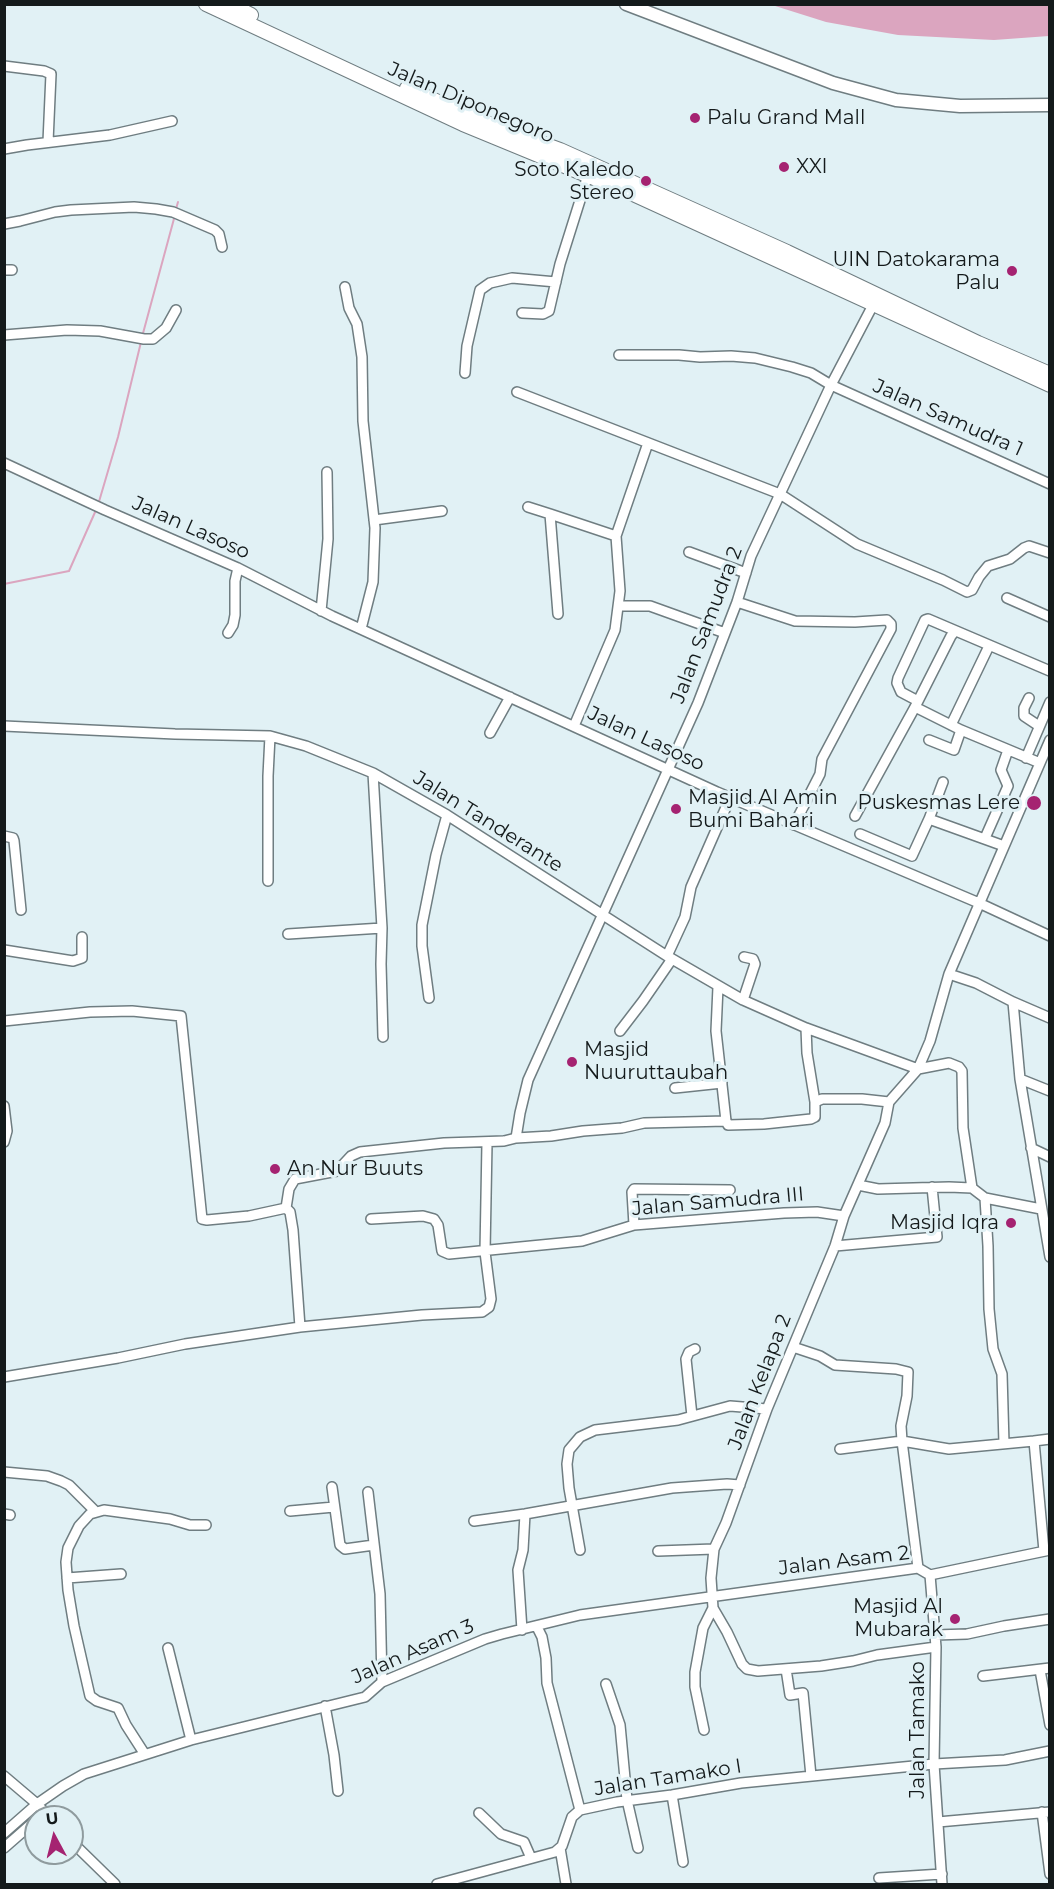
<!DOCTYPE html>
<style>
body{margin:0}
#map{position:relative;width:1054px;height:1889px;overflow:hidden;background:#e1f1f5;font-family:Montserrat,sans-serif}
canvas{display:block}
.frame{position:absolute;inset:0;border:6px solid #141a1b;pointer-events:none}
.north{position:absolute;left:24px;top:1805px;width:60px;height:60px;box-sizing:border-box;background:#e1f1f5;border:2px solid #8f9b9e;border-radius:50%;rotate:353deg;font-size:16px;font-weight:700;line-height:24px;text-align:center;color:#141a1b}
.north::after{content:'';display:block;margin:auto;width:21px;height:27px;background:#a52371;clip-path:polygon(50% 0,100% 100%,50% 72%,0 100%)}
</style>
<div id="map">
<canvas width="1054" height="1889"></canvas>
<div class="frame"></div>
<div class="north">U</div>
</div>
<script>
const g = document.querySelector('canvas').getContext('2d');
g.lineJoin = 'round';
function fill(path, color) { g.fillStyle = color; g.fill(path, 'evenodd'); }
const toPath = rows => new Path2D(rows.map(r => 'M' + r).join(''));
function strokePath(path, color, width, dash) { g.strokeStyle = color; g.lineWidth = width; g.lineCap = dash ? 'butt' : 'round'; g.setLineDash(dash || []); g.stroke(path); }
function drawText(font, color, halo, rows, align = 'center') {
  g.font = font + ' Montserrat,sans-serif'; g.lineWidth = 6; g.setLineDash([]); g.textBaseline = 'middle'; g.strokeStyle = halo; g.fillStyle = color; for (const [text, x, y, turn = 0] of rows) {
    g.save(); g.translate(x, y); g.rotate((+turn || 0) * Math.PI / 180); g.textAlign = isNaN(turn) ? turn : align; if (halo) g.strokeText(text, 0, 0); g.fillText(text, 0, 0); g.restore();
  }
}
fill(toPath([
 [772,5,1049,5,1049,36,994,40,898,35,826,22]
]), '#dba5bf');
strokePath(toPath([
 [176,209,178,202],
 [142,337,175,215],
 [98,505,118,437,141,342],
 [4,584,69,571,96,510]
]), '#dba5bf', 2);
const minor = toPath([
 [4,66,44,71,51,74,48,142],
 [4,149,27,145,110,135,172,121],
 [4,224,20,221,55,212,71,210,134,207,156,209,173,212,215,230,219,234,222,247],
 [4,270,12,270],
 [345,287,349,308,357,324,362,357,363,421,375,528,373,582,361,629],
 [522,313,543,314,549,311,560,264,588,175],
 [4,335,67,330,100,331,144,339,153,339,166,328,176,310],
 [619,355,679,355,700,357,731,356,755,358,792,367,811,373,831,385,1050,484],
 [465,373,467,346,480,290,490,283,512,278,556,282],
 [517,392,780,494,857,544,943,580,967,592,972,590,979,577,988,566,1010,559,1024,548,1029,546,1050,553],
 [4,463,105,510,238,568,332,616,717,792,979,903,1050,936],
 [528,507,550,514],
 [374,520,442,511],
 [689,552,746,573],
 [1007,598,1050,617],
 [737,602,795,621,855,622,887,620,891,624,891,629,822,759,820,774,794,825],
 [619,606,650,606,725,633],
 [321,611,328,539,327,472],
 [558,614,550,514,616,536],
 [228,633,233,625,235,615,235,581,238,568],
 [1029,698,1024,708,1024,716,1039,726],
 [918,701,901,692,897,683,898,678,925,620,928,619,1050,671],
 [915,707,961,730,1040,763],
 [951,725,989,646],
 [4,726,175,734,270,736,306,746,373,773,447,815,667,956,743,1000,806,1028,918,1069,949,1063,959,1067,962,1071,963,1128,972,1188],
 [574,726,615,630,620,591,616,536,648,443],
 [490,733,510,697],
 [929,740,954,750,961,730],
 [1026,758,1050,702],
 [373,773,382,928,381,964,383,1037],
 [943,782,929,819,1004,846],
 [855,816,915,707,951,636,955,631],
 [860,834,912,856,929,819],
 [4,836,13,838,14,841,21,910],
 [985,838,1008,786,1001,770,1008,750],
 [268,881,268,776,270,736],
 [288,934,382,928],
 [4,950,73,961,82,958,82,937],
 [667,956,685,917,691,887,730,798],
 [949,974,1050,740],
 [718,987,716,1031,726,1121,728,1125,764,1124,811,1119,815,1117,815,1102,822,1099,862,1099,889,1102],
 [429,998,422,946,422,925,436,855,447,815],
 [743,1000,755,964,753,959,744,957],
 [1013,1002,1020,1079,1050,1257],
 [4,1021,90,1012,132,1011,181,1016,202,1219,207,1220,249,1216,286,1208,290,1212,293,1230,300,1327],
 [806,1028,807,1053,815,1102],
 [620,1031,643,1001,672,959],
 [1020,1079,1050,1091],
 [675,1088,722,1083],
 [4,1106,7,1131,4,1142],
 [516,1138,520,1113,528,1080,698,703,737,602,751,556,831,385,873,305],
 [1031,1148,1050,1157],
 [858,1185,878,1189,949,1187,972,1188,985,1198,1041,1209],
 [985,1198,988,1246,989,1309,993,1349,1002,1374,1004,1444],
 [286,1208,289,1189,295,1179,337,1171,351,1156,360,1152,444,1143,504,1141,516,1138,551,1136,583,1131,622,1128,644,1123,726,1121],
 [371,1219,423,1216,434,1219,438,1225,442,1251,449,1254,582,1241,634,1225,784,1213,817,1212,844,1216],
 [634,1225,632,1192,634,1189,730,1190],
 [835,1246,937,1237,932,1187],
 [793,1347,820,1356,835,1365,896,1369,908,1372,907,1396,901,1426,902,1441,840,1449],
 [4,1377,118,1358,185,1344,300,1327,422,1315,482,1312,489,1307,491,1299,485,1252,487,1143],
 [692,1416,686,1359,689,1352,695,1349],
 [4,1472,47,1476,61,1481,69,1485,96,1512],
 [332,1487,340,1545,345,1549,374,1545],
 [368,1492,380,1594,382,1682],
 [290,1511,334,1507],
 [4,1514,10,1515],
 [474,1521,525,1514,672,1488,727,1484,740,1485],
 [580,1550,569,1488,567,1464,569,1450,580,1437,595,1430,678,1420,730,1406,767,1409],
 [658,1551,714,1549],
 [1044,1551,1034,1441,1050,1439],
 [918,1568,902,1441,949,1449,1034,1441],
 [930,1575,936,1647,934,1764,942,1884],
 [67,1578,121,1574],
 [537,1627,542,1637,546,1658,547,1683,580,1810],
 [522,1630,518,1570,523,1550,525,1514],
 [935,1635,967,1634,1004,1626,1050,1619],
 [936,1647,877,1655,853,1661,821,1666,758,1671,747,1669,742,1664,727,1632,713,1608,711,1578,714,1549,726,1523,767,1409,835,1246,844,1216,885,1123,889,1102,918,1069,930,1041,949,974,976,983,1013,1002,1050,1018],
 [168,1648,191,1740],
 [786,1669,790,1695,803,1693,811,1776],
 [1040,1670,1050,1725],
 [983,1676,1050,1668],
 [606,1684,620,1725,627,1800,638,1848],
 [325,1706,334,1755,338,1791],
 [704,1730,695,1687,695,1672,703,1628,713,1608],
 [144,1753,126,1725,118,1708,97,1701,90,1696,74,1626,68,1590,66,1562,68,1548,79,1526,90,1514,104,1510,170,1519,190,1525,206,1525],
 [4,1776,37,1804,49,1817],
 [672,1795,683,1862],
 [1042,1812,1050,1874],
 [479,1813,501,1834,524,1842,531,1858],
 [938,1822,1050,1812],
 [4,1833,37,1804,63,1786,84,1774,191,1740,365,1697,382,1682,485,1639,502,1634,580,1615,918,1568,930,1575,1050,1550],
 [72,1842,115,1884],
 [4,1848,36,1820],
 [560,1848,566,1884],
 [879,1878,942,1874],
 [437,1884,555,1852,562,1846,572,1817,580,1810,617,1802,672,1795,741,1783,934,1764,1005,1760,1050,1751]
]);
const major = toPath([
 [626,4,833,83,896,100,960,106,1050,105]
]);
const highway = toPath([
 [206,4,463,124,633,194,1050,385],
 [229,4,251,15],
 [407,88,476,119,560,150,787,252,978,343,1050,374]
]);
strokePath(minor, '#6f7d81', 12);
strokePath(major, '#6f7d81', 15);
strokePath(highway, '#6f7d81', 16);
strokePath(minor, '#fff', 9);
strokePath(major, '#fff', 12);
strokePath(highway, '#fff', 14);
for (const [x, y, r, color] of [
 [695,118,6,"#a52371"],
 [784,167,6,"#a52371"],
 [646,181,6,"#a52371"],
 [1012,271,6,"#a52371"],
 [1034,803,8,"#a52371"],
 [676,809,6,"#a52371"],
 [572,1062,6,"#a52371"],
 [275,1169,6,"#a52371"],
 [1011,1223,6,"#a52371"],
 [955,1619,6,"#a52371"]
]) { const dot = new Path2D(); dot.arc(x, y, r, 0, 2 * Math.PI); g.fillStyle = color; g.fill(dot); strokePath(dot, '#e1f1f5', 2); }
drawText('20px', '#141a1b', '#e1f1f5', [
 ["Jalan Diponegoro",471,103,23],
 ["Jalan Samudra 1",948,418,24],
 ["Jalan Lasoso",191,528,24],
 ["Jalan Samudra 2",707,625,-69],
 ["Jalan Lasoso",646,739,25],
 ["Jalan Tanderante",488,822,32],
 ["Jalan Samudra III",718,1202,-5],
 ["Jalan Kelapa 2",760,1382,-69],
 ["Jalan Asam 2",844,1561,-7],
 ["Jalan Asam 3",413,1652,-24],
 ["Jalan Tamako",918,1730,-90],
 ["Jalan Tamako I",668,1778,-9]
]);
drawText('20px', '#141a1b', '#e1f1f5', [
 ["Palu Grand Mall",707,118],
 ["XXI",796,167],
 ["Soto Kaledo",634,170,"right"],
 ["Stereo",634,193,"right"],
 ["UIN Datokarama",1000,260,"right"],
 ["Palu",1000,283,"right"],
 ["Masjid Al Amin",688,798],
 ["Bumi Bahari",688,821],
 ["Puskesmas Lere",1020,803,"right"],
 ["Masjid",584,1050],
 ["Nuuruttaubah",584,1073],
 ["An Nur Buuts",287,1169],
 ["Masjid Iqra",999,1223,"right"],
 ["Masjid Al",943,1607,"right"],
 ["Mubarak",943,1630,"right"]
], 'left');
</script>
